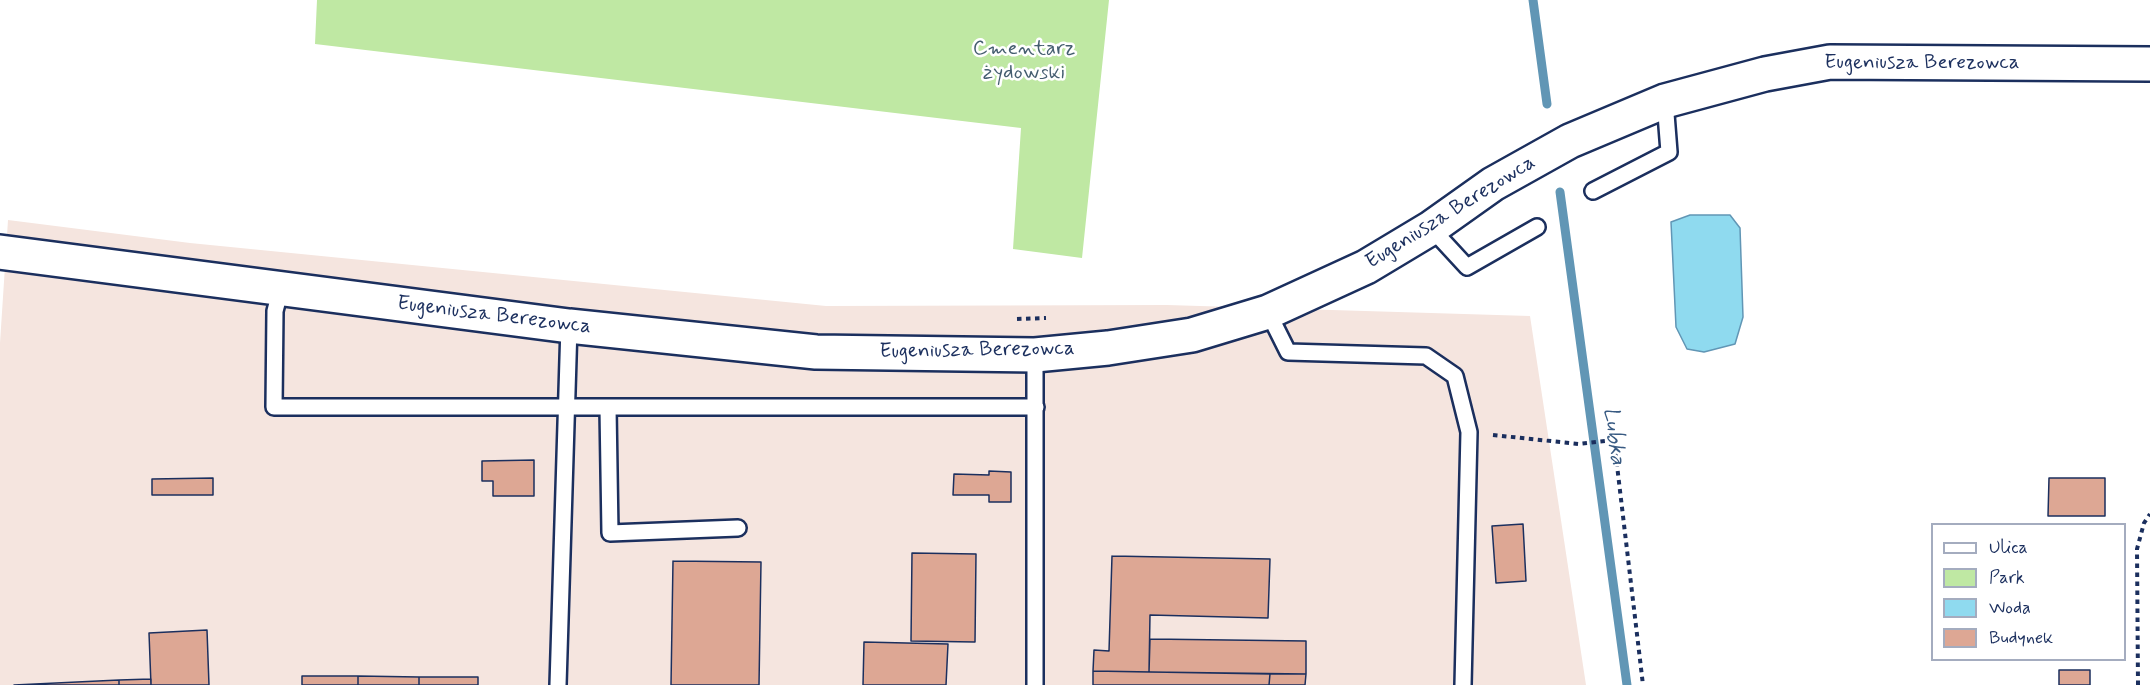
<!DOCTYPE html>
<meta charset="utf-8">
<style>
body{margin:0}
#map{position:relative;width:2150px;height:685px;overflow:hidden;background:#fff;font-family:Mynerve,sans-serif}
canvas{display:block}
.legend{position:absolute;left:1931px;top:523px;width:195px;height:138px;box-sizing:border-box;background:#fff;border:2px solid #a4acbf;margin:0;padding:8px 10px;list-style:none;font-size:18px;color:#1b2f5e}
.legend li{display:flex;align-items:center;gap:12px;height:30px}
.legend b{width:30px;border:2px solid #a4acbf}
</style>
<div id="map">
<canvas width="2150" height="685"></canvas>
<ul class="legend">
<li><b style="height:8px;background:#fff"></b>Ulica</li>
<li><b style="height:16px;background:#bfe8a3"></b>Park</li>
<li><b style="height:16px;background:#8fdaef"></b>Woda</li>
<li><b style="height:16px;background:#dda794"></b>Budynek</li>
</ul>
</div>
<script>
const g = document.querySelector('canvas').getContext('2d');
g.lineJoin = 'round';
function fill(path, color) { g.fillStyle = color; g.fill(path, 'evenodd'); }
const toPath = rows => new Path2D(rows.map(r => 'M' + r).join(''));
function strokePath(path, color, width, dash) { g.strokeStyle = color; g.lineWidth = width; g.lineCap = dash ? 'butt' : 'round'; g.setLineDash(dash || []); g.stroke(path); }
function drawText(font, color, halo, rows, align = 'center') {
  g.font = font + ' Mynerve,sans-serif'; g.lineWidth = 5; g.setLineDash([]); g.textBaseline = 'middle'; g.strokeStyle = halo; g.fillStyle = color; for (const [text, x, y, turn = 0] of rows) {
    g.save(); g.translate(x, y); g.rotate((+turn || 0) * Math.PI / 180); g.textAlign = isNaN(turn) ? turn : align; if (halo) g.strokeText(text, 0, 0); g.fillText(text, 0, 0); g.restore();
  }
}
fill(toPath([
 [8,220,190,243,826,306,1167,305,1530,316,1586,685,0,685,0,343]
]), '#f5e5df');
fill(toPath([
 [317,0,1109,0,1082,258,1013,249,1021,128,315,44]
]), '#bfe8a3');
const water = toPath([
 [1690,215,1730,215,1740,228,1743,317,1735,344,1704,352,1687,349,1676,327,1671,222,1690,215]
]);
fill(water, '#8fdaef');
strokePath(water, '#6196b5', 1.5);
strokePath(toPath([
 [1533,0,1547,104],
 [1560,192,1627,685]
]), '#6196b5', 9);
const building = toPath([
 [534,460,534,496,493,496,493,481,482,481,482,461,534,460],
 [989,471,1011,472,1011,502,989,502,989,495,953,495,954,474,989,475,989,471],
 [213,478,213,495,152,495,152,479,213,478],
 [2049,478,2105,478,2105,516,2048,516,2049,478],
 [1523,524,1526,581,1496,583,1492,526,1523,524],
 [912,553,976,554,975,642,911,641,912,553],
 [1112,556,1270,559,1268,618,1150,615,1149,672,1093,671,1094,650,1109,651,1112,556],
 [673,561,761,562,759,685,671,685,673,561],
 [207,630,209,685,151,685,149,633,207,630],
 [1150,639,1306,641,1306,674,1149,672,1150,639],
 [864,642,948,644,946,685,863,685,864,642],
 [2059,670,2090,670,2090,685,2059,685,2059,670],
 [1093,671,1270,674,1269,685,1093,685,1093,671],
 [1270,674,1306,674,1305,685,1269,685,1270,674],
 [302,676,358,676,358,685,302,685,302,676],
 [358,676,419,677,419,685,358,685,358,676],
 [419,677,478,677,478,685,419,685,419,677],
 [151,679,151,685,119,685,119,680,151,679],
 [119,680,119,685,14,685,119,680]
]);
fill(building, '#dda794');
strokePath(building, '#1b2f5e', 1.5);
const lane = toPath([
 [1593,191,1669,152,1665,101],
 [1431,228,1467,267,1537,227],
 [281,288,275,311,274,407,1036,407],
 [1268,312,1288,352,1426,356,1455,376,1469,432,1463,685],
 [1035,355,1035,685],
 [608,408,610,533,738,528],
 [558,685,569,326]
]);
const secondary = toPath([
 [0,252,569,326,816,352,1035,355,1108,348,1192,335,1268,312,1366,267,1431,228,1493,184,1570,141,1665,101,1765,74,1830,62,2150,64]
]);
strokePath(lane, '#1b2f5e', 20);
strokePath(secondary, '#1b2f5e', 38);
strokePath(toPath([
 [1017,319,1046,318],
 [1493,435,1579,444,1614,440,1643,685],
 [2138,685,2137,549,2144,523,2150,514]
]), '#1b2f5e', 4, [4.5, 4.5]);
strokePath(lane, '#fff', 15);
strokePath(secondary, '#fff', 33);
drawText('21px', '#445d6f', '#fff', [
 ["Cmentarz",1024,50],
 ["żydowski",1024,74]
]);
drawText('21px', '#1b2f5e', '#fff', [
 ["Eugeniusza Berezowca",1922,64],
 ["Eugeniusza Berezowca",1451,213,-32],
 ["Eugeniusza Berezowca",494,316,7],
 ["Eugeniusza Berezowca",977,351,-1]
]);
drawText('italic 22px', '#385a82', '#fff', [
 ["Lubka",1613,436,82]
]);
</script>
